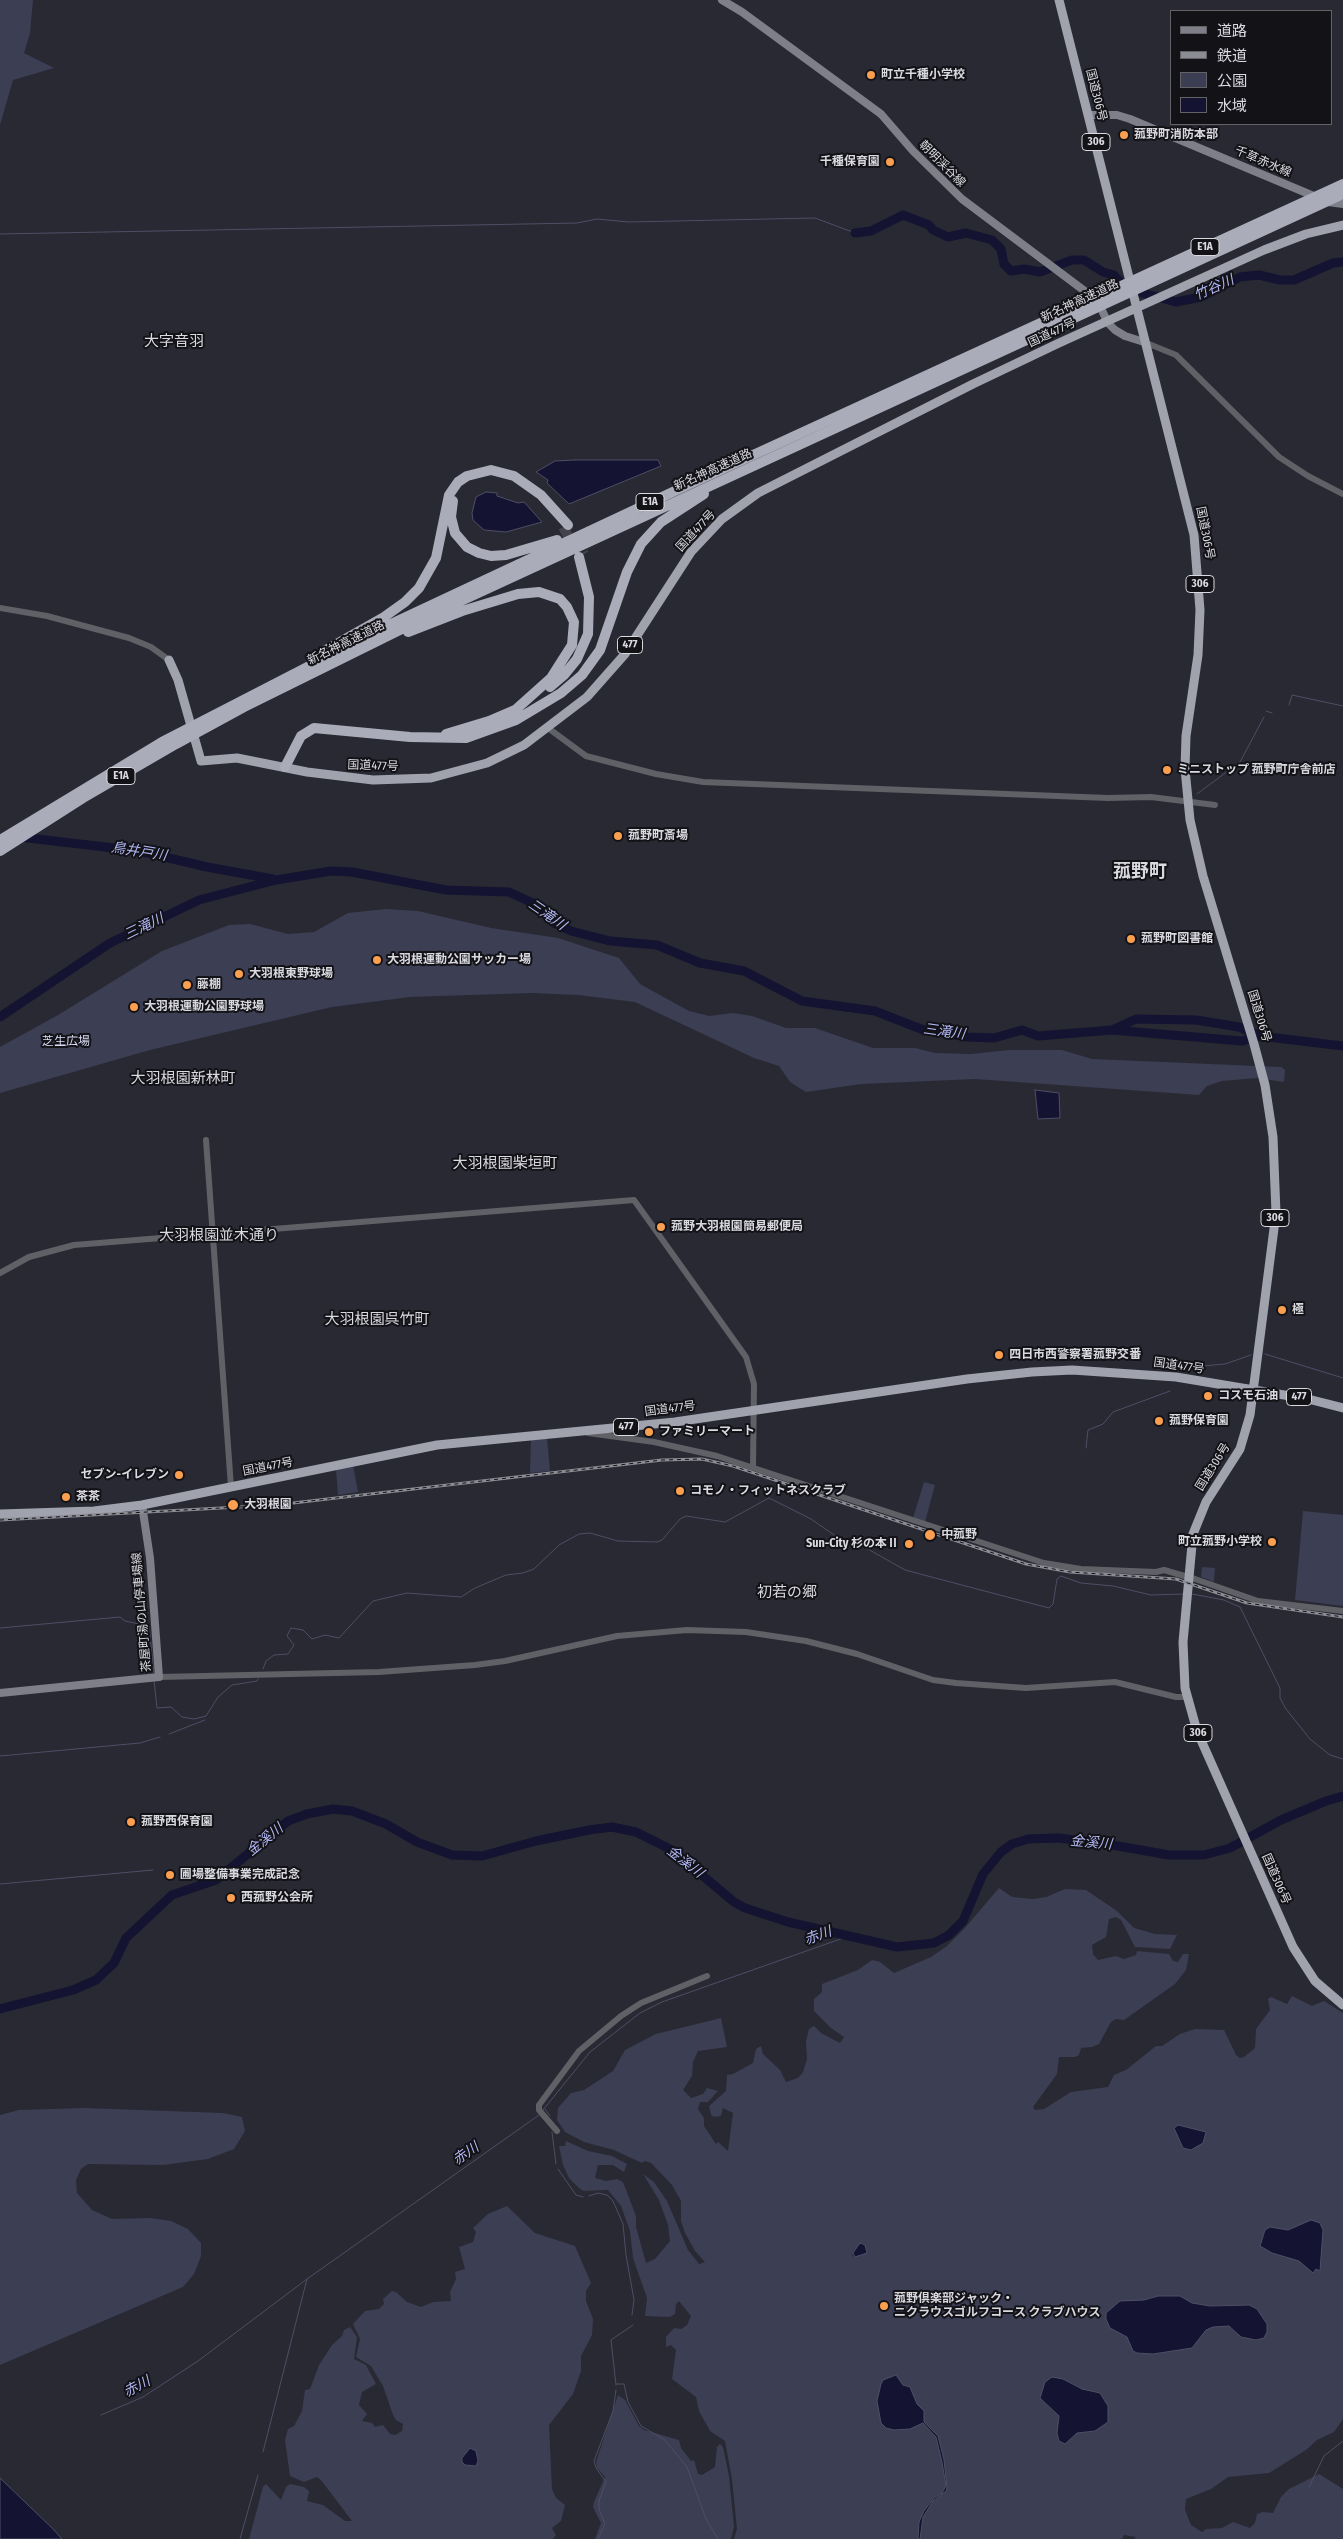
<!DOCTYPE html>
<meta charset="utf-8">
<style>
body{margin:0}
#map{position:relative;width:1343px;height:2539px;overflow:hidden;background:#282933;font-family:"Fira Sans Condensed","Noto Sans JP",sans-serif}
canvas{display:block}
.legend{position:absolute;left:1170px;top:10px;width:162px;height:115px;box-sizing:border-box;background:#121217;border:1px solid #626267;margin:0;padding:6px 9px;list-style:none;font-size:15px;color:#d9d9e0}
.legend li{display:flex;align-items:center;gap:10px;height:25px}
.legend b{width:25px;border:1px solid #626267}
</style>
<div id="map">
<canvas width="1343" height="2539"></canvas>
<ul class="legend">
<li><b style="height:6px;background:#7e7f88"></b>道路</li>
<li><b style="height:6px;background:#8b8c94"></b>鉄道</li>
<li><b style="height:14px;background:#3c3e54"></b>公園</li>
<li><b style="height:14px;background:#141331"></b>水域</li>
</ul>
</div>
<script>
const g = document.querySelector('canvas').getContext('2d');
g.lineJoin = 'round';
function fill(path, color) { g.fillStyle = color; g.fill(path, 'evenodd'); }
const toPath = rows => new Path2D(rows.map(r => 'M' + r).join(''));
function strokePath(path, color, width, dash) { g.strokeStyle = color; g.lineWidth = width; g.lineCap = dash ? 'butt' : 'round'; g.setLineDash(dash || []); g.stroke(path); }
function drawText(font, color, halo, rows, align = 'center') {
  g.font = font + ' "Fira Sans Condensed","Noto Sans JP",sans-serif'; g.lineWidth = 4; g.setLineDash([]); g.textBaseline = 'middle'; g.strokeStyle = halo; g.fillStyle = color; for (const [text, x, y, turn = 0] of rows) {
    g.save(); g.translate(x, y); g.rotate((+turn || 0) * Math.PI / 180); g.textAlign = isNaN(turn) ? turn : align; if (halo) g.strokeText(text, 0, 0); g.fillText(text, 0, 0); g.restore();
  }
}
fill(toPath([
 [0,0,33,0,30,33,24,53,54,68,13,80,0,125],
 [386,909,418,911,491,928,558,938,619,958,640,984,689,1011,709,1016,733,1013,752,1016,786,1028,815,1028,873,1048,915,1048,935,1053,971,1054,1009,1050,1062,1050,1092,1059,1281,1067,1285,1070,1284,1082,1257,1078,1222,1081,1207,1086,1199,1095,975,1079,861,1084,806,1092,790,1082,779,1066,754,1058,635,1002,578,995,531,993,410,997,332,1007,150,1050,0,1093,0,1047,58,1015,162,951,229,925,250,924,288,934,314,932,348,913],
 [547,1438,550,1471,530,1473,531,1439],
 [353,1465,358,1492,338,1495,336,1469],
 [924,1482,935,1485,925,1522,913,1518],
 [1303,1511,1343,1515,1343,1606,1295,1600],
 [1202,1567,1215,1568,1214,1582,1201,1577],
 [999,1888,1012,1897,1033,1899,1046,1897,1065,1889,1086,1890,1117,1911,1134,1928,1155,1934,1177,1935,1170,1949,1135,1947,1121,1920,1116,1917,1109,1919,1106,1937,1092,1945,1093,1954,1098,1960,1116,1956,1124,1959,1136,1955,1137,1951,1169,1954,1173,1961,1178,1962,1183,1954,1189,1954,1186,1970,1175,1984,1124,2020,1116,2019,1111,2022,1099,2044,1092,2047,1081,2048,1079,2055,1075,2057,1059,2057,1057,2074,1033,2107,1035,2110,1044,2109,1071,2092,1108,2087,1114,2075,1126,2070,1156,2046,1162,2046,1180,2034,1195,2029,1224,2030,1236,2055,1240,2058,1244,2057,1255,2048,1256,2029,1270,2010,1268,1999,1271,1997,1287,2004,1292,1996,1312,2006,1324,2001,1343,2013,1343,2419,1334,2432,1317,2440,1306,2450,1269,2473,1228,2477,1211,2489,1186,2499,1185,2510,1191,2525,1202,2532,1206,2529,1222,2528,1233,2522,1250,2528,1255,2523,1257,2514,1263,2512,1273,2513,1281,2497,1289,2489,1319,2474,1343,2489,1343,2539,1134,2539,1136,2537,1124,2535,1122,2539,734,2539,737,2529,732,2479,725,2441,710,2431,699,2411,696,2397,672,2379,676,2350,671,2345,666,2347,666,2337,674,2328,681,2329,687,2325,691,2316,679,2301,676,2304,675,2314,670,2317,645,2316,647,2298,633,2258,630,2231,621,2206,608,2190,583,2191,578,2187,569,2178,563,2165,559,2146,565,2146,566,2141,588,2151,612,2156,627,2164,624,2172,613,2165,598,2165,595,2178,606,2181,617,2179,623,2182,636,2216,636,2227,646,2263,655,2259,670,2241,668,2225,659,2200,643,2174,654,2182,667,2201,688,2250,699,2264,705,2262,695,2251,685,2233,681,2221,681,2201,672,2185,651,2163,645,2161,642,2163,614,2150,584,2142,565,2132,557,2120,558,2108,571,2093,584,2090,613,2071,625,2050,656,2034,721,2018,727,2047,698,2051,693,2062,692,2076,683,2090,691,2098,703,2094,707,2088,718,2091,708,2102,700,2102,698,2109,704,2118,704,2126,716,2144,718,2142,728,2151,733,2113,723,2108,721,2116,714,2117,711,2115,709,2106,726,2091,727,2075,733,2074,753,2063,756,2049,761,2046,763,2054,780,2070,786,2082,798,2078,803,2072,807,2059,806,2041,809,2029,814,2026,821,2033,840,2043,844,2037,831,2028,814,2011,814,1999,822,1992,822,1984,858,1970,872,1960,880,1962,894,1973,931,1957,947,1946,964,1929],
 [863,2243,867,2253,855,2257,852,2256,854,2250],
 [84,2108,223,2113,242,2117,245,2131,234,2149,208,2159,163,2165,88,2164,81,2169,76,2180,77,2193,92,2210,112,2219,150,2218,171,2221,188,2229,201,2243,201,2256,194,2274,183,2287,0,2365,0,2115,19,2110],
 [507,2206,535,2233,575,2246,591,2283,586,2291,586,2301,593,2319,592,2335,581,2356,581,2371,573,2394,549,2425,552,2489,556,2498,565,2505,561,2521,552,2528,556,2535,553,2539,249,2539,263,2487,266,2484,281,2500,286,2487,290,2484,304,2487,309,2491,307,2501,323,2505,345,2521,352,2521,321,2480,317,2477,304,2482,290,2476,285,2440,288,2429,294,2426,302,2411,305,2390,310,2389,319,2365,332,2345,342,2336,344,2330,350,2327,357,2337,354,2359,366,2365,376,2384,362,2392,359,2405,367,2414,362,2421,372,2423,375,2427,383,2425,390,2434,395,2435,402,2431,403,2424,396,2420,393,2415,383,2386,371,2366,356,2357,360,2339,353,2324,365,2311,379,2309,384,2304,383,2299,392,2291,396,2292,407,2302,421,2307,433,2302,451,2301,450,2292,456,2279,455,2272,465,2269,459,2247,473,2242,476,2232,473,2228,488,2214],
 [618,2395,625,2400,639,2426,644,2430,679,2440,681,2448,691,2461,694,2460,698,2474,702,2475,715,2467,717,2447,720,2444,723,2447,729,2476,734,2527,731,2539,595,2539,601,2523,593,2507,594,2502,605,2477,597,2468,596,2462]
]), '#3c3e54');
const water = toPath([
 [575,460,658,460,661,466,569,504,547,483,548,480,536,472,555,461,575,460],
 [486,492,497,493,497,496,518,503,524,502,542,522,506,532,484,530,473,520,472,513,476,497,486,492],
 [1035,1090,1059,1093,1060,1118,1038,1119,1035,1090],
 [1178,2125,1206,2132,1203,2143,1191,2150,1183,2148,1174,2128,1178,2125],
 [1311,2220,1320,2223,1323,2230,1320,2271,1316,2269,1313,2273,1299,2261,1272,2253,1260,2246,1265,2230,1270,2227,1288,2230,1311,2220],
 [860,2243,865,2245,867,2253,855,2257,853,2253,860,2243],
 [1158,2296,1180,2296,1192,2303,1210,2306,1249,2305,1257,2309,1267,2324,1267,2332,1264,2338,1256,2340,1241,2337,1229,2326,1213,2327,1206,2330,1192,2348,1153,2354,1137,2353,1133,2351,1127,2337,1110,2328,1106,2319,1106,2313,1120,2301,1144,2300,1158,2296],
 [896,2375,903,2385,910,2387,917,2404,924,2411,924,2422,938,2436,944,2460,947,2488,946,2491,933,2501,923,2517,920,2539,918,2539,919,2522,924,2511,934,2498,942,2493,946,2486,942,2462,936,2437,923,2423,910,2429,894,2430,886,2428,881,2423,877,2401,881,2384,883,2380,896,2375],
 [1052,2377,1063,2379,1082,2389,1100,2393,1108,2406,1108,2422,1095,2431,1077,2433,1065,2444,1059,2441,1057,2433,1059,2416,1040,2398,1045,2382,1052,2377],
 [470,2448,476,2451,478,2461,476,2466,465,2465,462,2462,462,2458,470,2448],
 [0,2478,53,2529,62,2539,0,2539,0,2478]
]);
fill(water, '#141331');
strokePath(water, '#4f4e66', 1);
strokePath(toPath([
 [0,234,577,223,597,219,628,222,815,218,855,233],
 [1289,705,1292,695,1343,706],
 [1266,711,1272,713],
 [1197,794,1240,762,1264,717],
 [1265,1354,1343,1378],
 [1203,1366,1225,1364,1251,1355],
 [1181,1370,1187,1366],
 [1086,1448,1088,1430,1103,1424,1113,1412,1170,1391],
 [852,1540,905,1570,1049,1608,1053,1604,1057,1579,1061,1576,1081,1583,1113,1586,1151,1595,1183,1594],
 [1192,1594,1224,1600,1240,1607,1280,1688,1280,1698,1286,1709,1310,1739,1330,1755,1343,1759],
 [0,1628,120,1617,125,1621,149,1626,154,1673],
 [263,1669,266,1661,274,1655,288,1654,294,1645,287,1636,291,1628,303,1630,312,1639,325,1635,339,1638,373,1601,407,1593,461,1597,475,1588,506,1575,523,1573,534,1569,559,1545,579,1534,590,1533,618,1541,657,1542,662,1540,680,1519,686,1516,725,1522,769,1498,811,1519,837,1537],
 [154,1680,157,1708,171,1707,182,1717,194,1719,206,1716,218,1697,232,1685,257,1681,258,1679],
 [169,1734,205,1720],
 [0,1756,140,1743,160,1737],
 [0,1884,153,1870],
 [545,2109,550,2116],
 [543,2110,590,2052,640,2013,662,2002,849,1936],
 [552,2132,556,2164],
 [558,2169,576,2195,583,2197],
 [589,2196,598,2193,607,2195,613,2201,623,2224,626,2255,634,2300,632,2315],
 [616,2384,624,2384,628,2402,641,2426,665,2440,687,2467,706,2519,718,2539],
 [616,2385,611,2340,633,2325],
 [101,2415,143,2397,198,2361,307,2279,539,2115],
 [263,2452,307,2279],
 [1309,2487,1324,2456,1343,2441],
 [240,2539,258,2475],
 [598,2539,605,2524,599,2509,599,2501,606,2482,596,2468,594,2461,613,2411,616,2390]
]), '#4f4e66', 1);
strokePath(toPath([
 [855,233,871,231,903,215,929,225,933,230,948,237,966,233,992,240,1001,249,1004,264,1011,271,1024,269,1040,272,1072,260,1084,260,1103,272,1114,275,1127,289,1176,302,1201,297,1240,277,1259,275,1280,280,1294,280,1333,263,1343,262],
 [20,837,139,851,207,867,273,879],
 [0,1017,110,943,199,900,276,880,331,871,352,872,446,890,509,892,537,905,554,923,571,931,610,941,657,945,700,963,744,971,802,1001,875,1011,921,1029,967,1037,994,1038,1022,1030,1038,1036,1112,1030,1242,1041,1260,1036],
 [1112,1030,1136,1019,1196,1020,1239,1027,1260,1036,1343,1046],
 [0,2009,73,1990,96,1980,114,1963,126,1938,172,1895,216,1880,288,1821,307,1814,333,1809,352,1811,386,1824,417,1842,452,1855,482,1856,536,1841,589,1830,612,1827,636,1832,672,1850,734,1902,745,1908,788,1922,897,1947,934,1943,949,1935,963,1921,983,1874,1001,1852,1012,1844,1028,1839,1058,1838,1101,1843,1169,1855,1204,1855,1230,1848,1281,1820,1326,1801,1343,1796]
]), '#141331', 9);
strokePath(toPath([
 [563,527,574,547],
 [576,539,584,554]
]), '#43434d', 10, [10, 5]);
strokePath(toPath([
 [1144,342,1176,355,1279,457,1308,476,1343,494],
 [0,608,47,616,129,638,151,647,169,660],
 [548,728,586,756,656,774,703,782,1108,798,1151,797,1215,805],
 [206,1140,231,1487],
 [0,1273,29,1257,74,1245,634,1200,746,1357,754,1384,753,1467],
 [588,1433,654,1442,717,1456,1044,1563,1081,1569,1156,1572,1164,1570,1195,1579,1258,1601,1343,1611],
 [159,1677,379,1672,475,1665,505,1661,617,1636,687,1630,746,1632,806,1641,857,1654,933,1680,956,1683,1026,1688,1115,1682,1176,1697,1187,1697],
 [557,2131,539,2110,539,2105,579,2051,621,2016,641,2003,707,1976]
]), '#606166', 6);
strokePath(toPath([
 [722,0,742,12,881,114,913,151,962,199,1090,295,1098,302,1108,323,1115,330,1125,336,1144,342],
 [1089,115,1117,115,1130,119,1328,202,1343,204],
 [0,1693,159,1677,150,1558,142,1505]
]), '#7e7f88', 8);
strokePath(toPath([
 [1059,0,1194,535,1200,610,1198,655,1186,736,1185,769,1190,820,1203,876,1254,1044,1265,1085,1273,1137,1276,1213,1250,1415,1240,1449,1206,1502,1193,1534,1183,1642,1185,1688,1197,1731,1293,1947,1315,1981,1343,2005],
 [169,660,178,680,201,761,237,758,307,772,373,780,431,778,487,763,524,745,587,697,625,654,691,552,722,519,758,493,973,384,1059,343,1264,250,1306,234,1343,225],
 [0,1514,94,1511,142,1505,437,1445,675,1422,967,1379,1032,1372,1072,1370,1176,1377,1308,1399,1343,1408]
]), '#a0a2ad', 9);
strokePath(toPath([
 [453,501,451,517,455,533,467,547,479,553,491,556,506,555,557,540],
 [408,632,462,611,518,594,539,592,560,599,567,607,574,622,572,645,551,678,513,712],
 [324,651,384,617,405,602,419,588,436,558,449,495,458,482,467,476,491,470,514,476,541,495,568,525],
 [550,687,564,675,577,659,588,634,589,597,579,557],
 [446,734,489,721,517,709],
 [285,767,301,736,314,728,410,737,466,738,516,720,561,693,582,675,600,650,627,572,641,544,661,522,704,494],
 [0,840,162,742,391,624,677,490,1343,184],
 [0,851,83,798,176,744,244,707,424,618,1343,194]
]), '#abacb9', 10);
const rail = toPath([
 [0,1520,276,1505,662,1460,702,1459,733,1466,1026,1564,1070,1572,1176,1579,1247,1603,1343,1617]
]);
strokePath(rail, '#8b8c94', 3);
strokePath(rail, '#121217', 1, [4]);
for (const [x, y, r, color] of [
 [871,75,5,"#fa9f4f"],
 [1124,135,5,"#fa9f4f"],
 [890,162,5,"#fa9f4f"],
 [1167,770,5,"#fa9f4f"],
 [618,836,5,"#fa9f4f"],
 [1131,939,5,"#fa9f4f"],
 [377,960,5,"#fa9f4f"],
 [239,974,5,"#fa9f4f"],
 [187,985,5,"#fa9f4f"],
 [134,1007,5,"#fa9f4f"],
 [661,1227,5,"#fa9f4f"],
 [1282,1310,5,"#fa9f4f"],
 [999,1355,5,"#fa9f4f"],
 [1208,1396,5,"#fa9f4f"],
 [1159,1421,5,"#fa9f4f"],
 [649,1432,5,"#fa9f4f"],
 [179,1475,5,"#fa9f4f"],
 [680,1491,5,"#fa9f4f"],
 [66,1497,5,"#fa9f4f"],
 [233,1505,6,"#fa9f4f"],
 [930,1535,6,"#fa9f4f"],
 [1272,1542,5,"#fa9f4f"],
 [909,1544,5,"#fa9f4f"],
 [131,1822,5,"#fa9f4f"],
 [170,1875,5,"#fa9f4f"],
 [231,1898,5,"#fa9f4f"],
 [884,2306,5,"#fa9f4f"]
]) { const dot = new Path2D(); dot.arc(x, y, r, 0, 2 * Math.PI); g.fillStyle = color; g.fill(dot); strokePath(dot, '#121217', 2); }
for (const [x, y, w] of [
 [1096,142,28],
 [1205,247,28],
 [650,502,28],
 [1200,584,28],
 [630,645,25],
 [121,776,28],
 [1275,1218,28],
 [1299,1397,25],
 [626,1427,25],
 [1198,1733,28]
]) { const box = new Path2D(); box.roundRect(x - w / 2, y - 8.5, w, 17, 4); g.fillStyle = '#121217'; g.fill(box); strokePath(box, '#d9d9e0', 1); }
drawText('bold 11px', '#d9d9e0', null, [
 ["306",1096,142],
 ["E1A",1205,247],
 ["E1A",650,502],
 ["306",1200,584],
 ["477",630,645],
 ["E1A",121,776],
 ["306",1275,1218],
 ["477",1299,1397],
 ["477",626,1427],
 ["306",1198,1733]
]);
drawText('bold 12px', '#d9d9e0', '#121217', [
 ["町立千種小学校",881,75],
 ["菰野町消防本部",1134,135],
 ["千種保育園",880,162,"right"],
 ["ミニストップ 菰野町庁舎前店",1177,770],
 ["菰野町斎場",628,836],
 ["菰野町図書館",1141,939],
 ["大羽根運動公園サッカー場",387,960],
 ["大羽根東野球場",249,974],
 ["藤棚",197,985],
 ["大羽根運動公園野球場",144,1007],
 ["菰野大羽根園簡易郵便局",671,1227],
 ["極",1292,1310],
 ["四日市西警察署菰野交番",1009,1355],
 ["コスモ石油",1218,1396],
 ["菰野保育園",1169,1421],
 ["ファミリーマート",659,1432],
 ["セブン-イレブン",169,1475,"right"],
 ["コモノ・フィットネスクラブ",690,1491],
 ["茶茶",76,1497],
 ["大羽根園",244,1505],
 ["中菰野",941,1535],
 ["町立菰野小学校",1262,1542,"right"],
 ["Sun-City 杉の本Ⅱ",899,1544,"right"],
 ["菰野西保育園",141,1822],
 ["圃場整備事業完成記念",180,1875],
 ["西菰野公会所",241,1898],
 ["菰野倶楽部ジャック・",894,2299],
 ["ニクラウスゴルフコース クラブハウス",894,2313]
], 'left');
drawText('12px', '#d9d9e0', '#121217', [
 ["国道306号",1096,95,76],
 ["千草赤水線",1263,162,23],
 ["朝明渓谷線",942,164,45],
 ["新名神高速道路",1080,301,-25],
 ["国道477号",1052,333,-25],
 ["新名神高速道路",713,470,-24],
 ["国道477号",696,531,-47],
 ["国道306号",1205,533,79],
 ["新名神高速道路",346,643,-26],
 ["国道477号",373,766,2],
 ["国道306号",1259,1016,73],
 ["国道477号",1179,1366,8],
 ["国道477号",670,1409,-7],
 ["国道477号",268,1467,-11],
 ["国道306号",1213,1467,-58],
 ["茶屋町湯の山停車場線",142,1612,-95],
 ["国道306号",1276,1879,66]
]);
drawText('12px', '#d9dcf5', '#121217', [
 ["芝生広場",66,1042]
]);
drawText('italic 14px', '#b3b8f6', '#121217', [
 ["竹谷川",1214,288,-24],
 ["鳥井戸川",139,852,9],
 ["三滝川",547,915,35],
 ["三滝川",144,927,-26],
 ["三滝川",944,1032,8],
 ["金溪川",265,1840,-39],
 ["金溪川",1091,1843,5],
 ["金溪川",685,1862,38],
 ["赤川",818,1936,-20],
 ["赤川",466,2154,-35],
 ["赤川",137,2387,-28]
]);
drawText('15px', '#d9d9e0', '#121217', [
 ["大字音羽",174,342],
 ["大羽根園新林町",183,1079],
 ["大羽根園柴垣町",505,1164],
 ["大羽根園並木通り",219,1236],
 ["大羽根園呉竹町",377,1320],
 ["初若の郷",787,1593]
]);
drawText('bold 18px', '#d9d9e0', '#121217', [
 ["菰野町",1140,872]
]);
</script>
